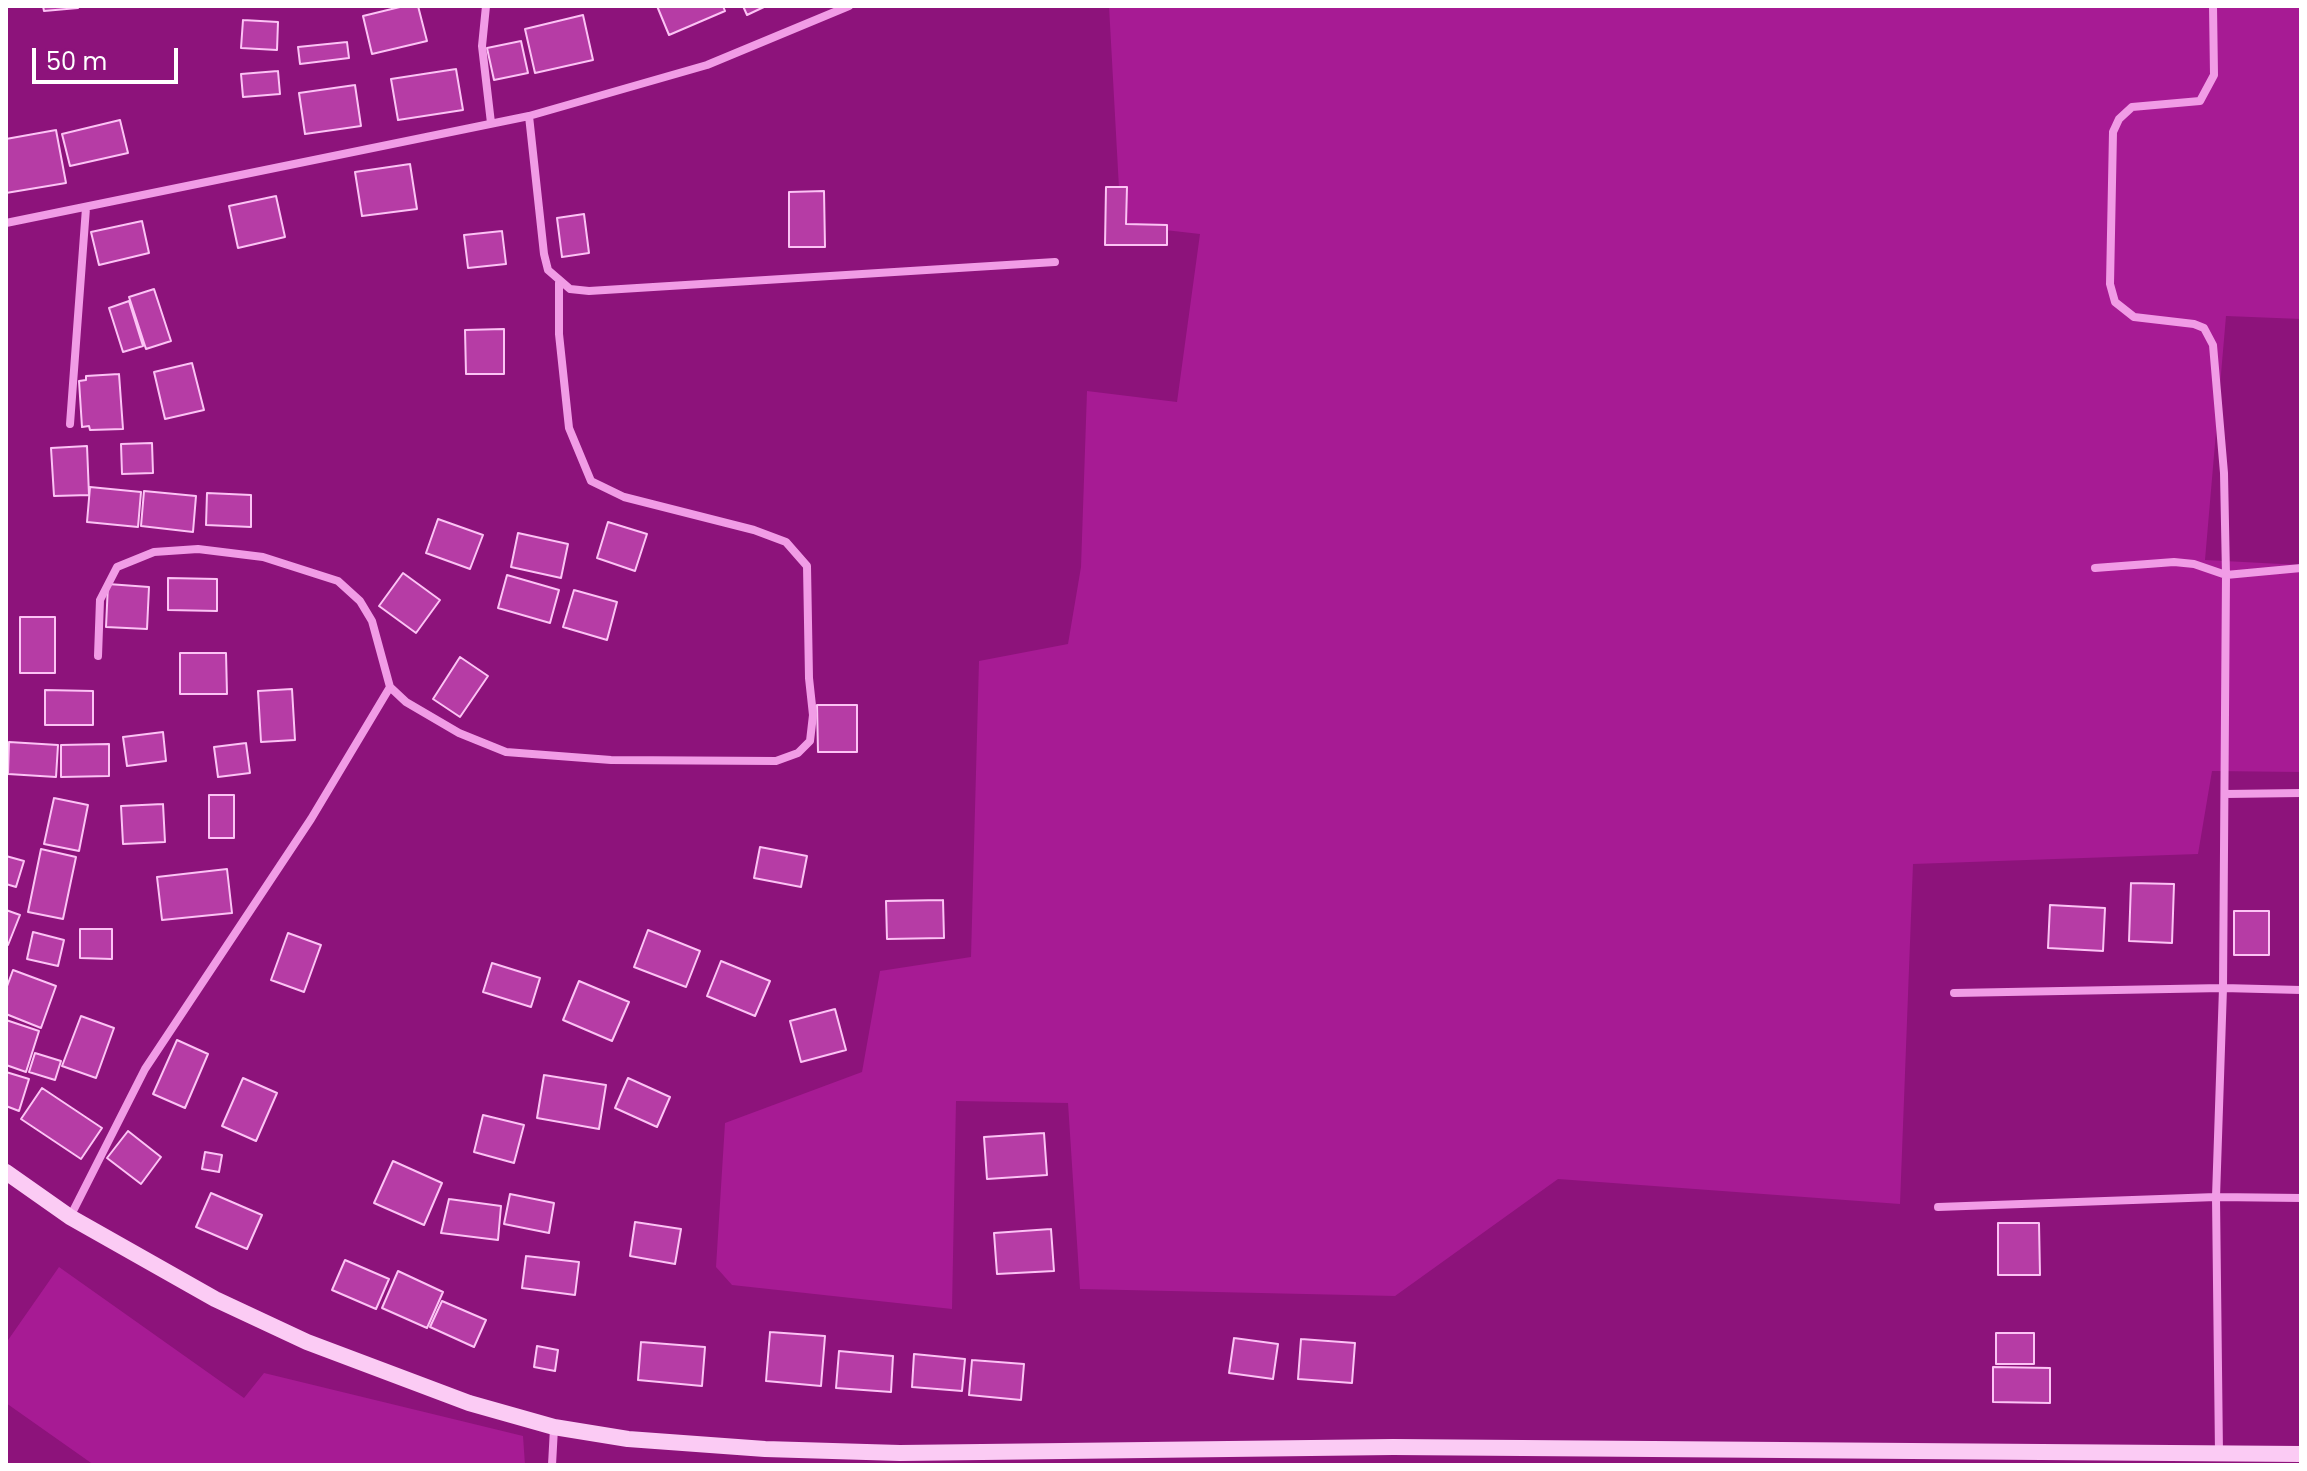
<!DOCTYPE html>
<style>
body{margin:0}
#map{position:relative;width:2307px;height:1471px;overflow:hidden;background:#8d137b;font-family:Poppins,sans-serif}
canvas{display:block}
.frame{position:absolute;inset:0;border:8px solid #fff;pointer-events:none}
.scale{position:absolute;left:32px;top:48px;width:146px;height:36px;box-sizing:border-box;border:4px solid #fff;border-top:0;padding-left:10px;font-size:24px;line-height:28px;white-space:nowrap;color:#fff;-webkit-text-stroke:6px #8d137b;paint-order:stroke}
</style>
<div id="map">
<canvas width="2307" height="1471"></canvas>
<div class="frame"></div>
<div class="scale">50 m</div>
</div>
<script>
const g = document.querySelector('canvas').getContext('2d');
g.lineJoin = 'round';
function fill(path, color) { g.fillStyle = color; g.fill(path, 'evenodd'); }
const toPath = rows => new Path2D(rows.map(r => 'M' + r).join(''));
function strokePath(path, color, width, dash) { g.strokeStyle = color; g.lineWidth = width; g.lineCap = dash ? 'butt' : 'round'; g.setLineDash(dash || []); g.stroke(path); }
fill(toPath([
 [1109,6,2301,6,2301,319,2226,316,2205,560,2301,565,2301,772,2212,771,2198,854,1913,864,1900,1204,1558,1179,1395,1296,1080,1289,1068,1103,956,1101,952,1309,732,1285,716,1267,725,1123,862,1072,880,971,971,957,979,661,1068,644,1081,567,1087,391,1177,402,1200,234,1121,225],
 [59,1267,244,1398,264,1373,523,1436,525,1465,94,1465,6,1403,6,1343]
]), '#a71b94');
const building = toPath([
 [43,6,78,6,78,8,44,11,43,6],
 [404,6,418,6,427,41,372,54,363,16,404,6],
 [657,6,723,6,725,11,669,35,657,6],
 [743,6,766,6,747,15,743,6],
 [583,15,593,60,535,73,525,29,583,15],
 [243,20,278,22,277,50,241,48,243,20],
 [521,41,528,73,494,80,487,48,521,41],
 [347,42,349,58,300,64,298,47,347,42],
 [456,69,463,110,398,120,391,79,456,69],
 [278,71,280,94,243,97,241,74,278,71],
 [355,85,361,126,305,134,299,93,355,85],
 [120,120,128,153,70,166,62,134,120,120],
 [56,130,66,183,6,193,6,139,56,130],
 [410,164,417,209,362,216,355,172,410,164],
 [1106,187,1127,187,1126,224,1167,225,1167,245,1105,245,1106,187],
 [824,191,825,247,789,247,789,192,824,191],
 [276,196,285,237,238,248,229,206,276,196],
 [584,214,589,253,562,257,557,218,584,214],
 [142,221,149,253,99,265,91,232,142,221],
 [502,231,506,264,468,268,464,235,502,231],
 [154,289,171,341,146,349,129,297,154,289],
 [129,301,143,346,123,352,109,308,129,301],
 [504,329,504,374,466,374,465,330,504,329],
 [192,363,204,410,165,419,154,372,192,363],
 [119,374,123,429,90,430,89,426,82,427,79,381,86,380,86,376,119,374],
 [152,443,153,473,122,474,121,444,152,443],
 [87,446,89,495,54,496,51,448,87,446],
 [90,487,141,492,138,527,87,522,90,487],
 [144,491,196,496,193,532,141,526,144,491],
 [207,493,251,495,251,527,206,525,207,493],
 [438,519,483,535,470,569,426,553,438,519],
 [608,522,647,534,635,571,597,558,608,522],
 [518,533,568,544,561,578,511,567,518,533],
 [403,573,440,600,416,633,379,606,403,573],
 [507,575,559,590,550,623,498,608,507,575],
 [168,578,217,579,217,611,168,610,168,578],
 [108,584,149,587,147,629,106,627,108,584],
 [574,590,617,602,607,640,563,627,574,590],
 [20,617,55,617,55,673,20,673,20,617],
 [180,653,226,653,227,694,180,694,180,653],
 [460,657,488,676,460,717,433,699,460,657],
 [292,689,295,740,261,742,258,691,292,689],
 [45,690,93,691,93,725,45,725,45,690],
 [817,705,857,705,857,752,818,752,817,705],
 [163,732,166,761,127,766,123,737,163,732],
 [9,742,58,745,56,777,8,774,9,742],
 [246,743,250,773,218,777,214,747,246,743],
 [109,744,109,776,61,777,61,745,109,744],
 [209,795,234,795,234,838,209,838,209,795],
 [54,798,88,805,79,851,44,844,54,798],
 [163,804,165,842,123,844,121,806,163,804],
 [760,847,807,856,801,887,754,878,760,847],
 [41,849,76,857,63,919,28,912,41,849],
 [6,856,24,861,16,887,6,884,6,856],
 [227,869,232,913,162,920,157,877,227,869],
 [2131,883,2174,884,2172,943,2129,941,2131,883],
 [943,900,944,938,887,939,886,901,943,900],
 [2050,905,2105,908,2103,951,2048,948,2050,905],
 [6,910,20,915,8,945,6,944,6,910],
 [2234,911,2269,911,2269,955,2234,955,2234,911],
 [80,929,112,929,112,959,80,958,80,929],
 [648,930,700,951,686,987,634,967,648,930],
 [33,932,64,940,58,966,27,959,33,932],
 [288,933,321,945,304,992,271,980,288,933],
 [721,961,770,981,755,1016,707,996,721,961],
 [492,963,540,978,531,1007,483,992,492,963],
 [13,970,56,986,41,1028,6,1014,6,989,13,970],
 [579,981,629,1002,612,1041,563,1020,579,981],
 [835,1009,846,1050,801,1062,790,1021,835,1009],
 [81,1016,114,1028,96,1078,62,1066,81,1016],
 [6,1020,39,1031,26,1072,6,1065,6,1020],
 [177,1040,208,1054,185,1108,153,1094,177,1040],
 [35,1053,61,1061,55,1080,29,1072,35,1053],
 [6,1072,29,1079,19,1111,6,1106,6,1072],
 [544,1075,606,1085,599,1129,537,1118,544,1075],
 [243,1078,277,1093,256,1141,222,1126,243,1078],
 [628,1078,670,1097,657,1127,615,1108,628,1078],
 [42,1088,102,1128,81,1159,21,1119,42,1088],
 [483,1115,524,1125,514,1163,474,1152,483,1115],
 [128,1131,161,1157,141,1184,107,1158,128,1131],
 [1044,1133,1047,1175,987,1179,984,1137,1044,1133],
 [205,1152,222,1155,219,1172,202,1169,205,1152],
 [393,1161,442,1183,424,1225,374,1203,393,1161],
 [211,1193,262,1215,247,1249,196,1227,211,1193],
 [510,1194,554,1203,549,1233,504,1224,510,1194],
 [449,1199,501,1206,498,1240,441,1233,449,1199],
 [635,1222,681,1229,675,1264,630,1256,635,1222],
 [1998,1223,2039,1223,2040,1275,1998,1275,1998,1223],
 [1051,1229,1054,1271,997,1274,994,1233,1051,1229],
 [526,1256,579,1262,575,1295,522,1288,526,1256],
 [345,1260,389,1279,376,1309,332,1290,345,1260],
 [398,1271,443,1292,427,1328,382,1308,398,1271],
 [442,1301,486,1320,474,1347,430,1327,442,1301],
 [770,1332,825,1336,821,1386,766,1381,770,1332],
 [1996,1333,2034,1333,2034,1364,1996,1364,1996,1333],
 [1234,1338,1278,1344,1273,1379,1229,1373,1234,1338],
 [1301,1339,1355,1343,1352,1383,1298,1379,1301,1339],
 [641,1342,705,1347,702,1386,638,1380,641,1342],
 [537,1346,558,1350,555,1371,534,1367,537,1346],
 [839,1351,893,1356,891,1392,836,1388,839,1351],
 [914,1354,965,1359,962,1391,912,1387,914,1354],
 [972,1360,1024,1364,1021,1400,969,1395,972,1360],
 [1993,1367,2050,1368,2050,1403,1993,1402,1993,1367]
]);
fill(building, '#b63ca5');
strokePath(building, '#fcc3f5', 2);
strokePath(toPath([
 [486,6,482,46,491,123],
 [2213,6,2214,75,2200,101,2132,107,2119,119,2113,132,2110,284,2115,302,2134,317,2194,324,2204,328,2213,345,2224,473,2226,575,2223,988,2216,1197,2219,1454],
 [529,116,544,254,548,270,570,289,589,291,1055,262],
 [6,223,529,116,707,65,849,6],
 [70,424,86,208],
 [2095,568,2174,562,2194,564,2226,575,2301,568],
 [98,656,100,600,117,567,154,552,198,549,263,557,338,581,360,601,372,621,390,687,406,702,459,733,506,752,611,760,776,761,798,753,810,741,813,715,809,678,807,566,786,542,754,530,624,497,591,481,569,428,559,334,559,283],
 [2225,794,2301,793],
 [1954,993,2223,988,2301,990],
 [1938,1207,2216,1197,2301,1198],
 [70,1217,145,1069,311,819,390,687],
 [552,1465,554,1428]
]), '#f19ce6', 8);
strokePath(toPath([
 [6,1172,70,1217,215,1299,307,1342,469,1403,554,1427,628,1439,765,1449,900,1453,1393,1447,2301,1454]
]), '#fbcbf4', 16);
</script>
